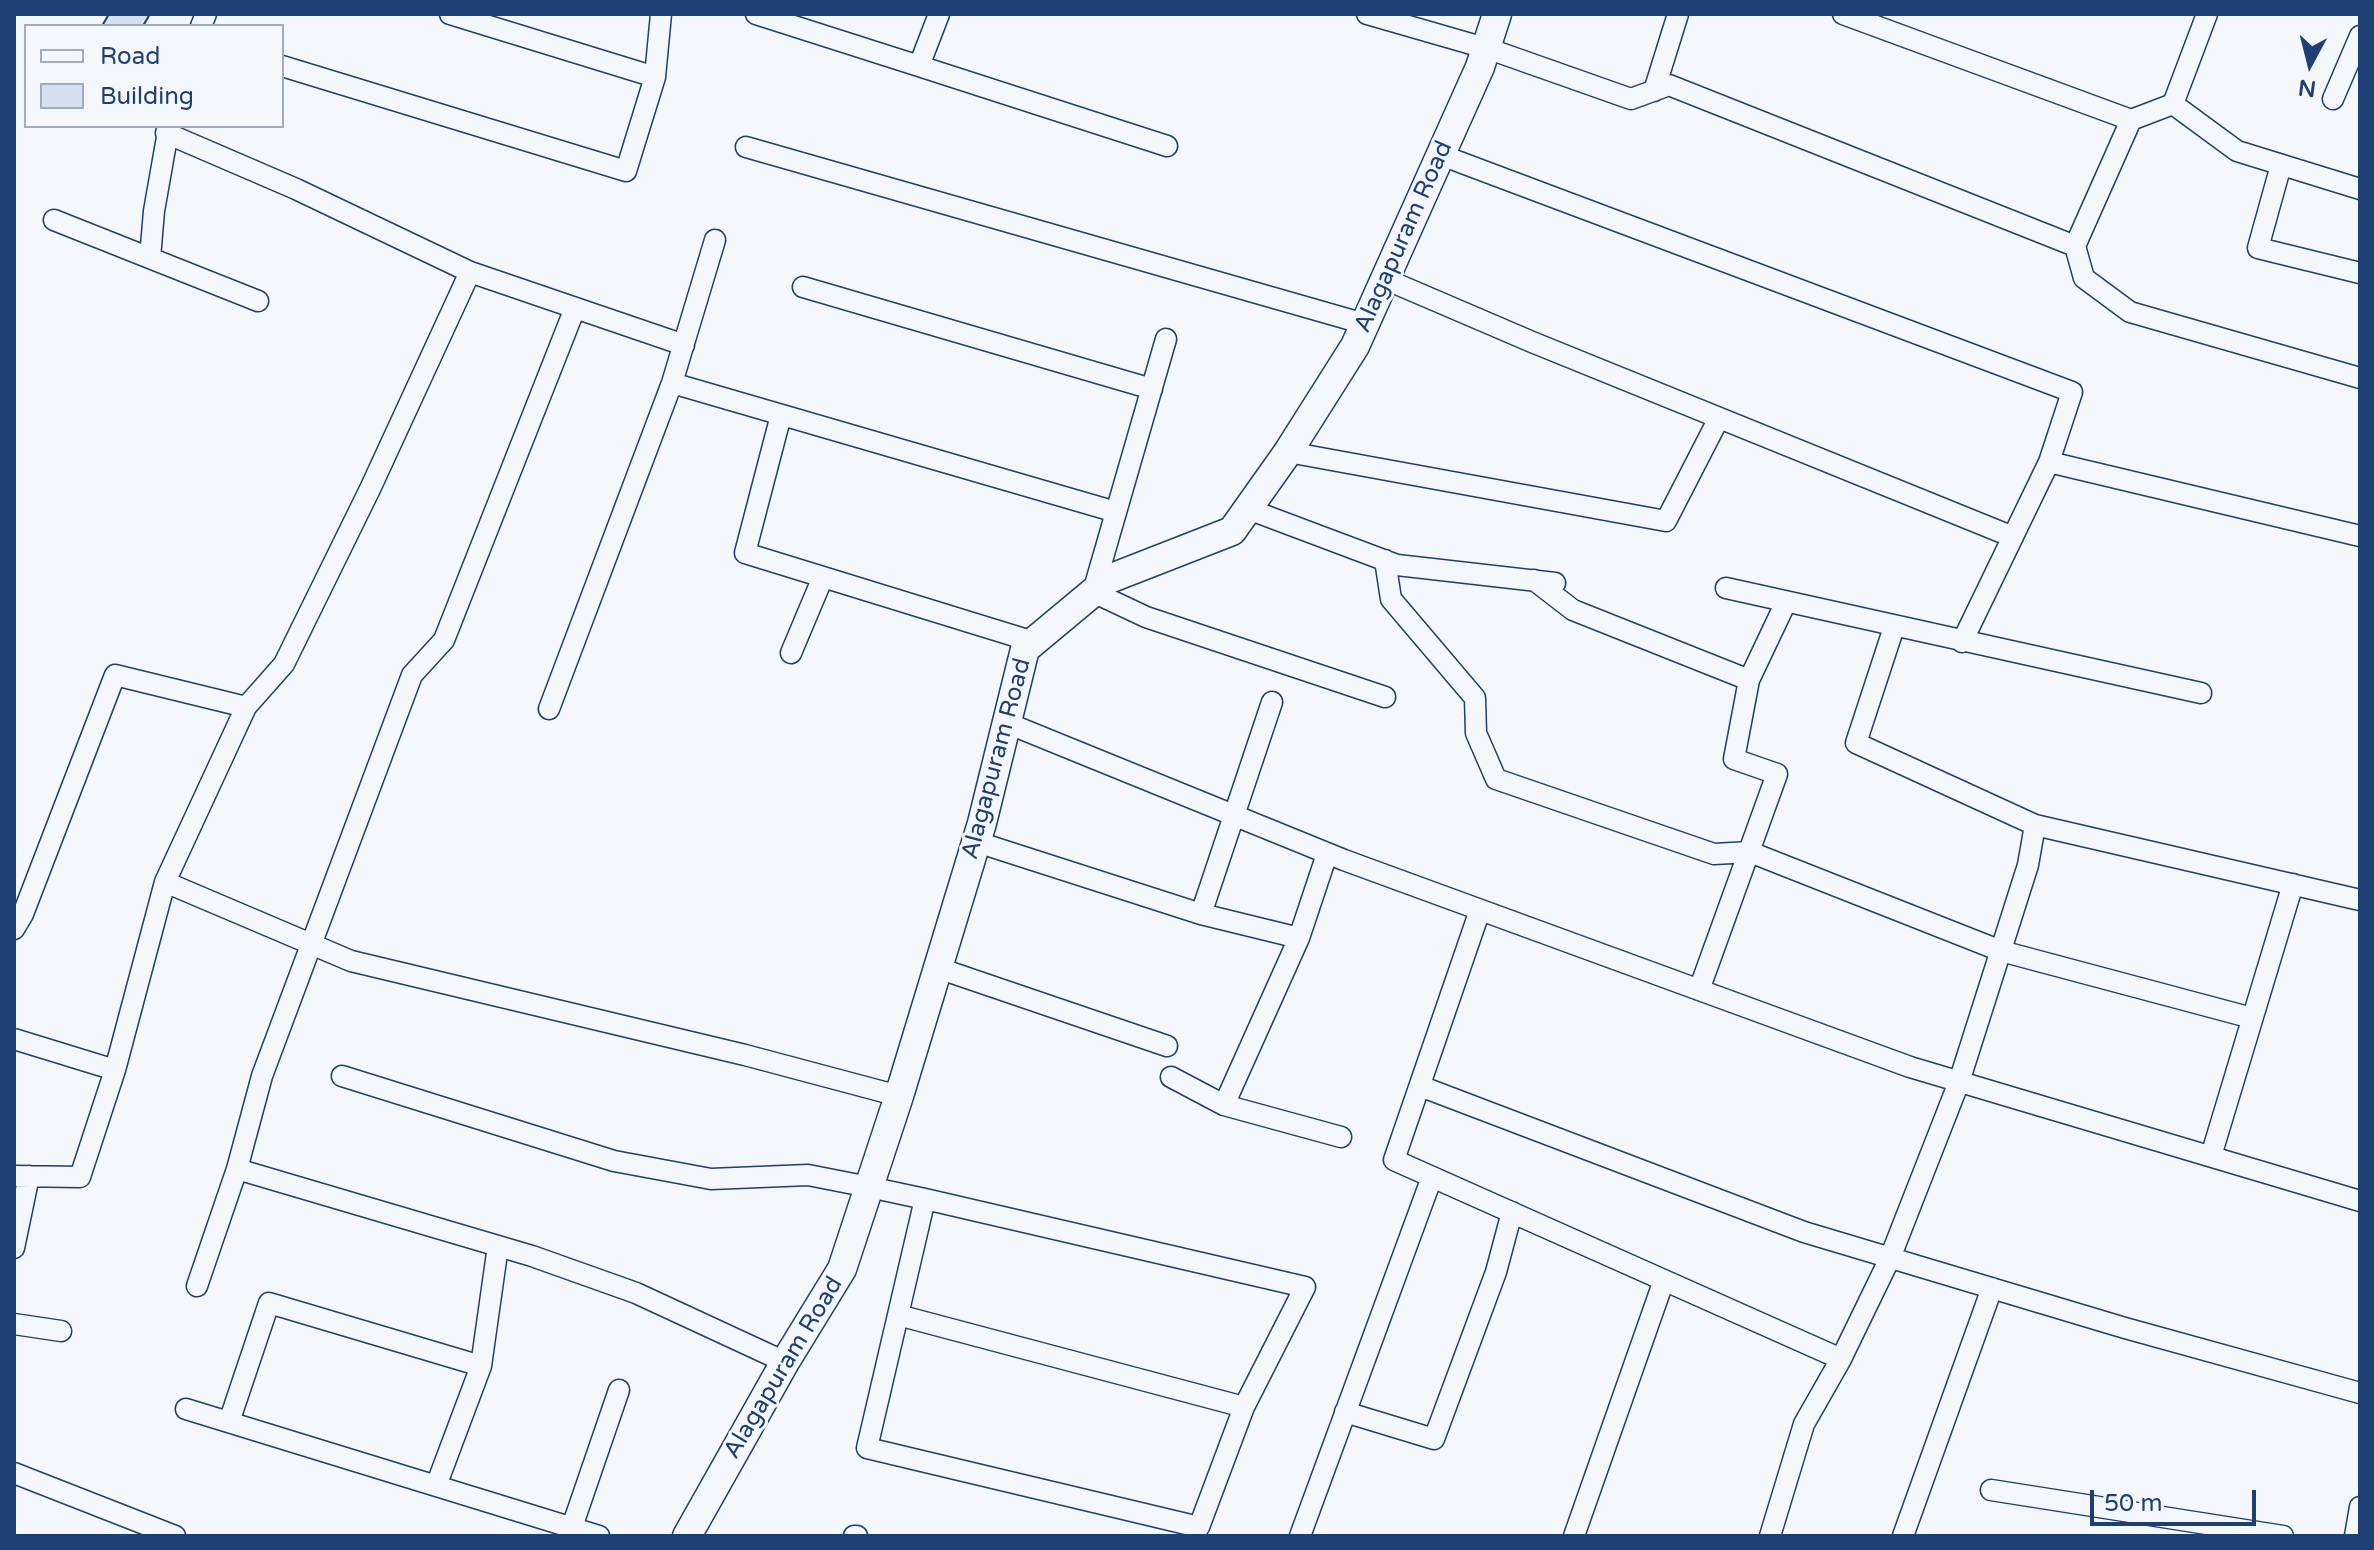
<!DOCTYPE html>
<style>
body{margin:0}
#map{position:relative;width:2374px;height:1550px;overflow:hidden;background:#f4f7fb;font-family:"Varela Round",sans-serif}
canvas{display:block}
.frame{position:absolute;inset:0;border:16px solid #1d3f73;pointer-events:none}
.legend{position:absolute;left:24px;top:24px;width:260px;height:104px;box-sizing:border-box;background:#f4f7fb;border:2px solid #9eadc5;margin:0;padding:10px 14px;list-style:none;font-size:24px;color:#1d3f73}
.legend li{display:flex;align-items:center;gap:16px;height:40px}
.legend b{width:40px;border:2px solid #9eadc5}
.north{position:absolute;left:2270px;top:24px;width:80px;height:80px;-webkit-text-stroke:6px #f4f7fb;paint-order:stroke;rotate:187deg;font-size:22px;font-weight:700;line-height:32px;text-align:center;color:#1d3f73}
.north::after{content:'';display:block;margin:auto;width:28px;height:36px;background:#1d3f73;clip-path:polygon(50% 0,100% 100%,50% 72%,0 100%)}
.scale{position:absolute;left:2090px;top:1490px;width:166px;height:36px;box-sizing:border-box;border:4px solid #1d3f73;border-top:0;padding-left:10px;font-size:24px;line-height:28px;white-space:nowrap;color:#1d3f73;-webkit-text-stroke:6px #f4f7fb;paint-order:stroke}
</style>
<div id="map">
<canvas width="2374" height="1550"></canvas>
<div class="frame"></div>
<ul class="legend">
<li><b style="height:10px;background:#f4f7fb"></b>Road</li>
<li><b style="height:22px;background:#d5e0f0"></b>Building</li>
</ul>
<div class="north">N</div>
<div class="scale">50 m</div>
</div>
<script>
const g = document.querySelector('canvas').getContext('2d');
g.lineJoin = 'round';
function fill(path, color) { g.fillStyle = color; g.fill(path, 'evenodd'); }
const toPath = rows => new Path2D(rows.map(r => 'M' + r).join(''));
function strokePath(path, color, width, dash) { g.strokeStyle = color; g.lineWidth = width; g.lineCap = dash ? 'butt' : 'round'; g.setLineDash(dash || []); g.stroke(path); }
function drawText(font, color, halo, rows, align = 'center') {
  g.font = font + ' "Varela Round",sans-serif'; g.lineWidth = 6; g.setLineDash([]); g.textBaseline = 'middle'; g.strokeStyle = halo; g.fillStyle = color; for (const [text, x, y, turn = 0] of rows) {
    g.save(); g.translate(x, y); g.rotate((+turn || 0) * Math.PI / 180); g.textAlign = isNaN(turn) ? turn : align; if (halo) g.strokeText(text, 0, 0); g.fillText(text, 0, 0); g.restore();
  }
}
const building = toPath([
 [109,14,150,14,143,26,102,26,109,14]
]);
fill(building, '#d5e0f0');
strokePath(building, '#1d3f73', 2);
const street = toPath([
 [450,14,655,77],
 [756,14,919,66,939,14],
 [1367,14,1492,50,1631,99,1669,85,2075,246],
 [1843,14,2131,120],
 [2207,14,2173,104,2131,120,2075,246,2084,278,2130,312,2360,378],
 [201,26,206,14],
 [282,66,626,171,655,77,661,14],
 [919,66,1167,146],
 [1654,91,1678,14],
 [2333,99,2360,36],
 [2173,104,2237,151,2360,189],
 [166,133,296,189,470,272,684,345],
 [746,147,1365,324],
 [1441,155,2072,392,2049,462,2360,536],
 [2281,165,2258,248,2360,273],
 [54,220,258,301],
 [150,258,154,211,169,126],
 [1385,279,1532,342,2013,537],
 [803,287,1152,389],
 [1166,339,1093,592,1146,617,1385,697],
 [672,383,1116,512],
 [781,415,745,553,1034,642],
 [1288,452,1666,521,1719,418],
 [1248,509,1397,565,1555,583],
 [1385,560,1391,599,1475,698,1476,733,1496,779,1714,854,1750,852,2001,951,2252,1018],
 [1534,580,1573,610,1749,680],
 [1726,588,2201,693],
 [1894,627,1856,743,2035,825,2360,900],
 [1962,642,2049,462],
 [791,653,823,577],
 [549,709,672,383,715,240],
 [1007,723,1344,860,1910,1067,2360,1201],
 [977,842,1201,914,1299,938,1224,1105],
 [165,882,351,961,745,1055,899,1096],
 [1480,910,1394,1160,1841,1359],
 [1201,914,1272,702],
 [14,929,23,914,115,675,246,707],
 [1299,938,1327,854],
 [938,968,1167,1046],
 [1699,990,1777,774,1734,759,1749,680,1786,602],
 [14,1039,115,1070],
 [342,1076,614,1161,711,1179,808,1175,869,1187,925,1199,1305,1287,1244,1407,1199,1527,867,1448,925,1199],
 [1171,1077,1224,1105,1341,1137],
 [1420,1086,1804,1232,2125,1328,2360,1393],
 [2211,1156,2293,884],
 [237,1169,532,1256,636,1293,785,1362],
 [14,1176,80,1177,115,1070,165,882,246,707,284,664,370,489,470,272],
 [14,1248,29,1176],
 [197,1286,237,1169,262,1076,412,675,444,640,575,308],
 [898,1315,1244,1407],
 [14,1324,61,1331],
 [481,1366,498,1246],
 [186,1409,599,1536],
 [1345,1412,1434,1439,1496,1272,1512,1212],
 [229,1422,269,1303,481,1366,436,1486],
 [14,1473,175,1536],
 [1991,1490,2283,1536],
 [572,1527,619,1390],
 [854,1536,857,1536],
 [1300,1536,1432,1177],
 [1574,1536,1664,1280],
 [1770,1536,1804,1424,1841,1359,1890,1258,1959,1082,2028,865,2035,825],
 [1903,1536,1992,1288],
 [2355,1536,2360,1507]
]);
const secondary = toPath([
 [687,1536,785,1362,842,1269,899,1096,982,823,1025,649,1109,579,1232,531,1288,452,1355,346,1480,67,1497,14]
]);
strokePath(street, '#1d3f73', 23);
strokePath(secondary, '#1d3f73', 31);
strokePath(street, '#f4f7fb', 20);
strokePath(secondary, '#f4f7fb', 28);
drawText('24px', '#1d3f73', '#f4f7fb', [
 ["Alagapuram Road",1404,237,-66],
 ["Alagapuram Road",997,759,-75],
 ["Alagapuram Road",784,1368,-59]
]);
</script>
